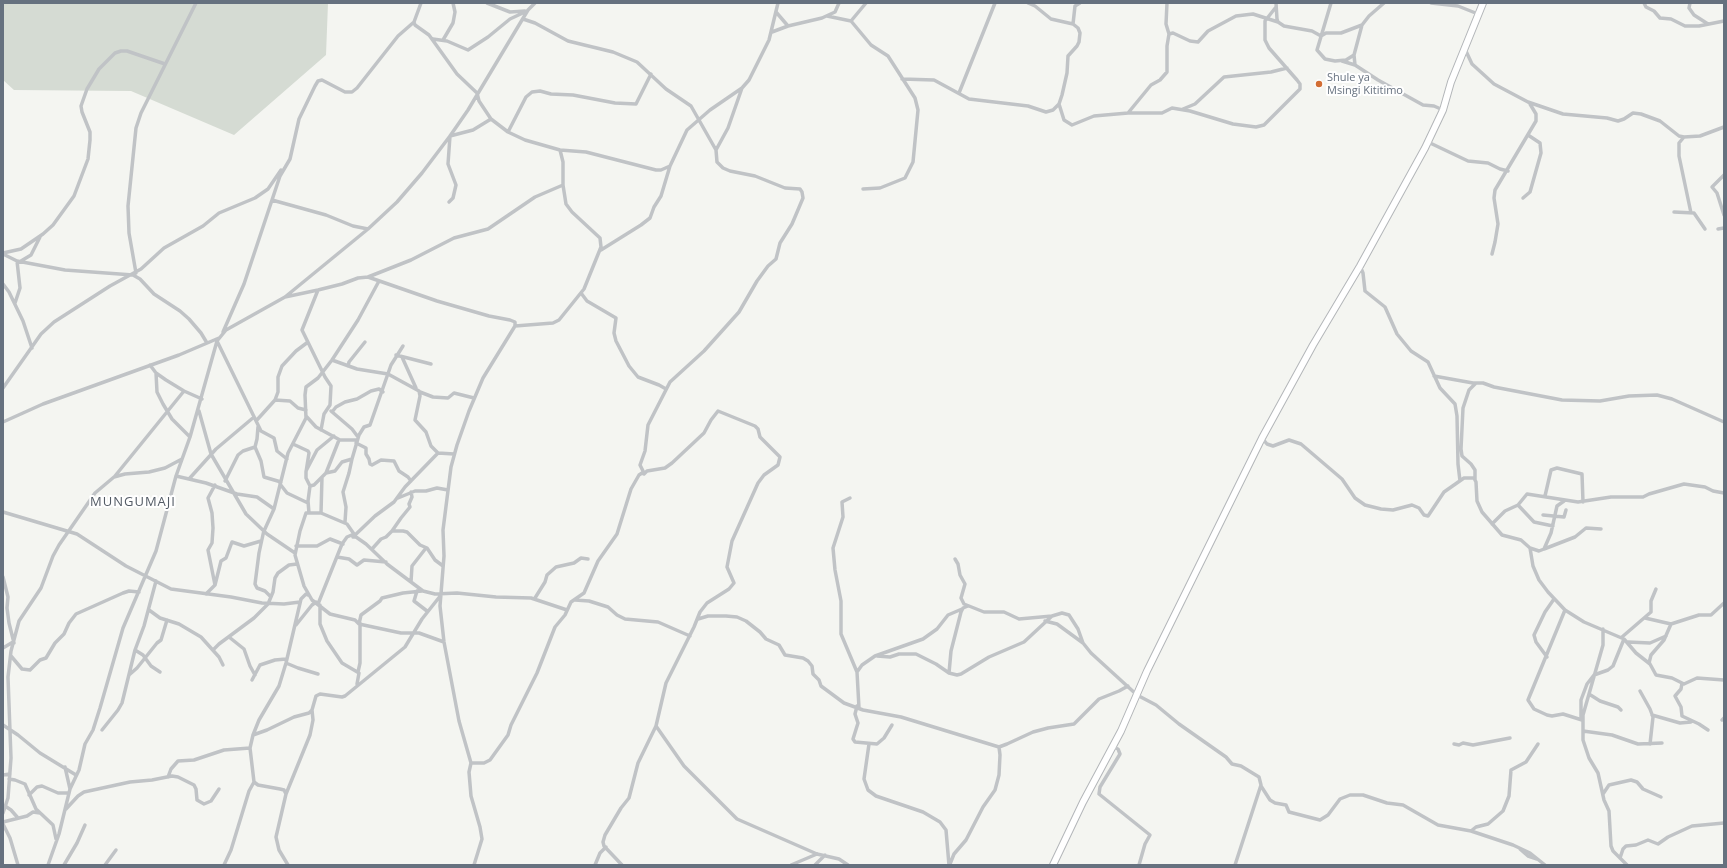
<!DOCTYPE html>
<style>
body{margin:0}
#map{position:relative;width:1727px;height:868px;overflow:hidden;background:#f4f5f1;font-family:"Open Sans",sans-serif}
canvas{display:block}
.frame{position:absolute;inset:0;border:4px solid #66717f;pointer-events:none}
</style>
<div id="map">
<canvas width="1727" height="868"></canvas>
<div class="frame"></div>
</div>
<script>
const g = document.querySelector('canvas').getContext('2d');
g.lineJoin = 'round';
function fill(path, color) { g.fillStyle = color; g.fill(path, 'evenodd'); }
const toPath = rows => new Path2D(rows.map(r => 'M' + r).join(''));
function strokePath(path, color, width, dash) { g.strokeStyle = color; g.lineWidth = width; g.lineCap = dash ? 'butt' : 'round'; g.setLineDash(dash || []); g.stroke(path); }
function drawText(font, color, halo, rows, align = 'center') {
  g.font = font + ' "Open Sans",sans-serif'; g.lineWidth = 4; g.setLineDash([]); g.textBaseline = 'middle'; g.strokeStyle = halo; g.fillStyle = color; for (const [text, x, y, turn = 0] of rows) {
    g.save(); g.translate(x, y); g.rotate((+turn || 0) * Math.PI / 180); g.textAlign = isNaN(turn) ? turn : align; if (halo) g.strokeText(text, 0, 0); g.fillText(text, 0, 0); g.restore();
  }
}
fill(toPath([
 [3,3,328,3,326,55,234,135,131,91,14,90,3,80]
]), '#d5dbd3');
const trunk = toPath([
 [1053,865,1083,802,1121,731,1147,671,1262,438,1313,345,1360,266,1425,148,1443,110,1451,82,1483,3]
]);
strokePath(trunk, '#b3b6b9', 8);
strokePath(toPath([
 [421,3,414,22,415,25,429,35,457,74,477,93,479,101,491,119,508,132,525,140,560,150,586,152,656,170,661,170,670,166,687,130,710,110,742,88,749,80,769,40,778,3],
 [487,3,510,12,525,11],
 [1276,3,1277,19,1278,22,1284,26,1312,31,1321,36,1326,33,1341,33,1362,25],
 [1331,3,1317,50,1325,59,1335,61,1346,60,1354,55],
 [1384,3,1369,16,1362,25,1354,55,1355,65,1378,80,1423,105,1434,106,1443,110],
 [1431,3,1458,6,1478,14],
 [1644,3,1646,7,1654,11,1660,18,1671,19,1685,26,1699,26,1724,21],
 [1690,3,1689,8,1694,15,1708,24],
 [776,12,788,26],
 [827,16,851,21,871,45,888,56,915,98,918,110,913,162,905,178,880,188,863,189],
 [523,19,535,23,568,41,613,52,637,62,666,89,691,106,716,150],
 [851,21,866,3],
 [1073,24,1075,6,1080,3],
 [772,32,788,26,822,18,835,12,839,3],
 [1169,34,1173,33,1190,41,1198,42,1208,31,1236,16,1253,14,1278,22],
 [433,39,447,41,468,50,488,37,510,19,527,11],
 [443,40,453,23,455,12,453,3],
 [1465,49,1472,64,1494,84,1528,102,1563,114,1607,118,1618,121,1624,119,1633,113,1641,114,1660,121,1679,136,1684,137,1700,136,1724,127],
 [1342,61,1355,65],
 [902,79,934,80,969,99,1028,106,1046,112,1053,110,1059,104,1062,95,1067,73,1068,56,1077,46,1079,42,1080,33,1078,28,1073,24,1051,19,1035,6,1028,3],
 [959,93,995,3],
 [1059,104,1064,120,1072,125,1094,116,1128,113,1151,85,1160,80,1167,72,1167,46,1169,34,1166,24,1167,3],
 [1183,109,1195,104,1224,77,1271,72,1287,68],
 [1128,113,1162,113,1172,108,1190,111,1233,124,1256,127,1264,125,1300,89,1300,84,1297,80,1269,48,1265,40,1265,21,1276,7],
 [508,132,526,97,532,92,540,91,551,94,573,95,615,103,636,104,651,74],
 [1684,137,1679,143,1679,156,1691,213],
 [1428,142,1468,161,1488,163,1500,169,1508,171],
 [1724,175,1712,187,1717,193,1724,215],
 [1523,198,1530,192,1541,153,1540,143,1528,135],
 [272,200,326,215,353,226,368,229],
 [449,202,453,198,456,185,448,164,450,136,473,130,491,119],
 [1674,212,1694,213,1705,229],
 [1718,229,1724,228],
 [601,250,641,225,650,218,654,207,661,196,670,166],
 [3,253,21,249,43,234,53,225,74,196,88,159,90,140,90,132,82,112,81,106,87,89,99,69,115,53,121,51,127,51,165,64],
 [3,254,17,261,20,288,15,303],
 [1492,254,1495,242,1498,224,1494,198,1495,190,1536,121,1536,114,1530,104],
 [17,261,65,270,133,275,140,279,154,294,180,311,189,319,201,333,207,343],
 [21,261,31,255,40,237],
 [1360,266,1363,273,1365,291,1385,307,1397,334,1411,351,1428,362,1440,388,1455,404,1457,416,1458,464,1460,481],
 [136,273,129,233,128,206,136,128,141,113,196,3],
 [368,277,411,260,454,238,488,229,535,197,563,185],
 [3,284,9,292,23,321,32,348],
 [318,290,302,330,325,377,331,386,330,405,324,414,321,430],
 [581,293,587,301,616,318,614,333,616,341,629,366,638,377,659,385,666,389],
 [285,297,318,290,342,284,358,278,368,277,437,301,489,316,510,320,515,322,515,326,483,378,469,411,457,445,451,467,443,530,444,556,440,606,444,642,459,721,471,763,484,763,490,760,508,735,511,725,537,673,555,627,565,615,571,602,584,593,598,561,617,534,631,489,639,475,642,473,644,474,647,471,665,468,672,463,704,433,711,420,718,411,755,426,758,429,760,437,780,457,778,465,764,475,758,483,732,541,727,567,734,583,729,589,707,603,700,612,694,627,666,683,656,726,638,763,629,798,621,808,605,835,603,842,604,846,622,865],
 [515,326,553,323,559,320,584,289,601,247,600,238,572,212,566,204,563,185,563,162,560,150],
 [223,332,244,284,280,176,290,159,299,119,315,86,318,81,322,80,345,92,352,92,357,88,398,36,414,22],
 [217,341,261,431,274,438,277,451,287,459],
 [396,355,431,364],
 [402,357,416,388],
 [332,360,357,369,388,374,419,391,420,396,415,420,426,432,431,446,438,453],
 [150,365,156,373,166,380,184,391,202,399],
 [348,366,349,362,365,342],
 [156,373,157,392,163,404,172,419,190,437],
 [1434,376,1473,383,1483,383,1494,387,1562,400,1600,401,1629,396,1657,395,1672,399,1724,422],
 [3,388,41,334,54,322,110,286,141,269,164,248,203,226,219,213,255,198,268,189,281,170],
 [420,392,433,397,448,398,454,393,474,398],
 [275,400,290,401,298,408,306,410],
 [199,411,211,454,246,514,267,534,295,553],
 [331,411,352,429,358,437],
 [332,412,336,407,345,402,357,399,371,391,379,389,383,392],
 [306,416,316,427,340,440],
 [256,421,275,400,278,392,278,377,282,366,296,351,308,342],
 [3,422,43,404,179,355,219,338],
 [1262,438,1267,444,1273,446,1289,440,1301,444,1342,479,1355,498,1365,505,1381,509,1393,510,1412,505,1419,508,1424,515,1428,516,1444,492,1464,478,1474,478,1476,482,1477,501,1482,512,1502,535,1521,540,1530,548,1533,566,1539,580,1548,592,1565,610,1584,622,1624,639,1636,653,1650,664,1656,675,1672,678,1684,684,1697,678,1724,680],
 [356,443,366,448,366,454,369,459,370,464,372,465,381,460,394,461,399,471,408,477,411,481],
 [293,444,308,451,309,453,306,472,306,478,310,486,308,501,309,513],
 [255,447,261,461,264,477,281,482],
 [306,471,317,450,334,436],
 [326,473,339,440,357,440],
 [644,473,640,465,645,451,648,425,670,382,704,351,739,312,757,281,768,266,776,259,780,243,792,224,803,198,802,192,800,189,785,188,755,176,730,171,723,168,717,162,716,150,728,128,742,88],
 [115,476,184,391],
 [176,476,206,483,237,494,257,497,274,509],
 [189,479,216,449,254,417],
 [1475,480,1475,470,1471,464,1462,456,1461,449,1463,408,1469,390,1476,383],
 [225,481,238,455,243,451,255,447,257,439,258,427],
 [280,484,287,493,308,503],
 [215,485,208,498,212,513,213,528,212,543,208,550,215,585],
 [310,486,314,485,326,473,335,471,342,462,352,459,359,435,364,427,370,425,391,365,403,346],
 [1545,496,1551,470,1557,468,1582,474,1583,502],
 [398,498,415,491,426,491,437,488,448,490],
 [850,498,842,502,843,517,833,548,835,570,841,601,841,634,857,672,859,708],
 [1518,505,1534,522,1553,526],
 [3,512,77,534,126,566,171,589,231,597,262,603,284,604,300,602],
 [321,513,322,477],
 [1543,515,1564,517,1566,510],
 [345,522,346,507,343,492,349,473,352,459],
 [1492,524,1505,511,1518,505,1527,494,1578,502,1611,497,1643,497,1649,494,1684,484,1705,487,1713,491,1724,493],
 [264,530,259,553,255,584,257,588,265,591,271,597],
 [264,531,274,509,288,453,306,418,305,395,306,387,318,378,332,360,358,320,379,281],
 [392,531,403,531,407,532,420,545,427,548,435,560,443,566],
 [354,536,375,516,394,502,405,487,438,453,454,454],
 [296,546,317,546,330,539,343,544],
 [1530,548,1539,551,1544,549,1551,533,1557,506,1564,501],
 [372,549,381,539,386,537,392,531,401,518,410,507,409,504,412,497,411,492],
 [1544,549,1575,537,1586,528,1601,529],
 [337,557,349,559,357,565,364,560,386,562],
 [955,559,958,564,960,575,965,584,961,598,964,604,984,612,1004,612,1019,619,1052,616],
 [3,577,8,597,7,608,9,623,14,643],
 [411,582,412,566,426,548],
 [417,591,414,601,427,611],
 [206,594,215,585,221,561,226,558,232,542,244,546,261,541],
 [535,598,545,582,547,575,556,567,574,563,581,558,588,559],
 [575,600,589,601,608,607,617,615,625,619,658,622,690,636],
 [318,604,342,544,347,537,354,534],
 [320,605,320,624,327,641,342,663,359,673,357,684],
 [149,610,160,618,179,624,201,637,219,657,223,665],
 [1565,610,1528,700,1534,709,1547,715,1552,716,1563,714,1582,720],
 [1645,618,1671,624],
 [698,619,708,616,726,616,737,617,746,621,760,632,766,639,779,645,785,655,803,658,808,661,812,666,813,674,819,680,821,686,844,703,863,710,901,717,999,747,1007,744,1033,732,1048,728,1074,724,1099,699,1119,691,1128,686],
 [1045,621,1057,624,1083,643],
 [359,624,361,615,380,601,382,598,403,593,422,591],
 [296,625,312,605,316,602],
 [1603,629,1603,645,1583,715,1583,740,1589,758,1598,773,1604,800,1609,811,1611,846,1613,851,1627,865],
 [229,637,244,649,250,666,255,675],
 [1622,637,1651,612,1651,601,1656,589],
 [444,642,419,633,401,633,359,624,355,620,330,614,312,600,304,586,295,555,300,531,306,513,321,513,347,524,354,534,353,537,356,537,366,544,387,564,423,591,435,594,457,593,496,597,531,598,567,610],
 [1628,642,1650,643,1666,636],
 [3,648,13,642],
 [135,650,143,655,151,666,160,672],
 [213,650,219,644,254,618,268,604,273,592,275,578,278,573,289,565,297,564],
 [11,656,22,669,30,670,40,660,46,658,55,643,64,634,69,623,76,614,123,593,129,591,139,592],
 [877,656,890,657,899,654,916,654,936,664,949,673,957,675,961,674,989,657,1024,642,1052,616,1062,613,1069,615,1078,629,1083,643,1091,653,1137,695,1156,705,1179,724,1226,757,1232,764,1241,766,1259,777,1261,785,1235,865],
 [1547,657,1536,642,1534,635,1545,612,1554,599],
 [286,663,298,668,318,674],
 [1649,663,1651,655,1664,640,1671,624,1699,615,1711,615,1724,603],
 [358,672,360,663,360,623],
 [857,672,862,665,875,656,923,639,937,629,948,615,962,609],
 [949,673,951,651,961,612,963,608,968,606],
 [129,675,137,668,157,643,161,640,167,620],
 [252,680,260,665,275,660,286,659],
 [1682,683,1681,689,1675,696,1681,707,1682,716,1699,724,1708,730],
 [1640,691,1650,709,1653,717,1650,744],
 [1589,694,1600,701,1618,707,1621,710],
 [857,706,855,714,858,723,853,739,855,742,877,744,884,738,892,725],
 [1652,715,1680,723,1691,722],
 [1581,717,1581,700,1587,684,1594,675,1608,670,1613,666,1624,639],
 [1722,720,1724,718],
 [3,725,18,735,40,753,76,775],
 [656,726,684,766,737,819,817,854,839,859,848,865],
 [102,730,118,710,122,703,135,650,144,626,156,581],
 [1583,731,1612,735,1638,744,1662,743],
 [253,735,267,730,294,717,309,713,312,710,316,696,320,694,342,697,345,696,405,647,422,619,441,595],
 [869,744,864,779,868,790,876,796,923,812,940,822,946,830,949,865],
 [1454,744,1459,745,1463,743,1473,745,1510,738],
 [1113,747,1118,749,1120,754,1100,787,1099,794,1150,835,1145,844,1139,865],
 [471,763,469,772,471,796,480,827,482,839,474,865],
 [65,767,70,789],
 [3,775,10,774],
 [168,777,171,769,178,761,194,760,224,750,250,748],
 [9,779,15,780,25,784,36,809,53,825,56,839],
 [254,782,258,785,280,789,284,790,286,794,276,837,279,850,288,865],
 [1261,786,1270,800,1275,803,1286,805,1289,812,1320,820,1328,815,1340,799,1350,795,1363,795,1387,803,1403,805,1438,825,1471,831,1513,845,1530,853,1545,865],
 [286,794,310,735,313,720,312,710],
 [1603,794,1609,785,1631,780,1637,782,1643,789,1661,797],
 [29,795,37,787,42,786,58,793,69,793],
 [5,806,11,810,18,818],
 [66,809,78,796,84,792,130,782,152,780,172,776,178,777,194,785,196,789,197,800,204,804,211,801,219,789],
 [3,813,8,798,11,758,8,677,11,651,19,621,41,588,53,556,59,545,95,493,114,477,125,474,149,472,165,468,182,459],
 [3,822,27,816,33,812,40,813],
 [3,824,10,838,18,865],
 [1471,831,1476,827,1488,824,1503,811,1509,796,1511,770,1526,762,1538,744],
 [1520,849,1528,856,1537,859],
 [1620,858,1623,849,1626,846,1636,845,1648,840,1658,844,1668,837,1692,826,1724,823],
 [950,864,954,854,966,840,983,807,995,790,999,775,1000,755,999,747],
 [48,865,59,834,70,789,79,770,85,744,93,730,100,708,123,628,156,551,176,476,190,437,217,341,226,330,285,297,368,229,397,202,422,173,450,136,468,110,528,10,535,3],
 [64,865,77,843,85,825],
 [105,865,116,850],
 [224,865,231,850,249,791,254,782,250,748,253,735,259,720,279,686,286,663,301,599,306,594,308,595],
 [595,865,600,853,606,847],
 [791,865,817,854],
 [815,865,825,855]
]), '#c0c3c6', 3.5);
strokePath(trunk, '#fff', 6);
for (const [x, y, r, color] of [
 [1319,84,4,"#d26d33"]
]) { const dot = new Path2D(); dot.arc(x, y, r, 0, 2 * Math.PI); g.fillStyle = color; g.fill(dot); strokePath(dot, '#fff', 1.5); }
drawText('11px', '#66717f', '#fff', [
 ["Shule ya",1327,78],
 ["Msingi Kititimo",1327,91]
], 'left');
g.letterSpacing = '1px';
drawText('13px', '#535b65', '#fff', [
 ["MUNGUMAJI",133,502]
]);
g.letterSpacing = '0px';
</script>
